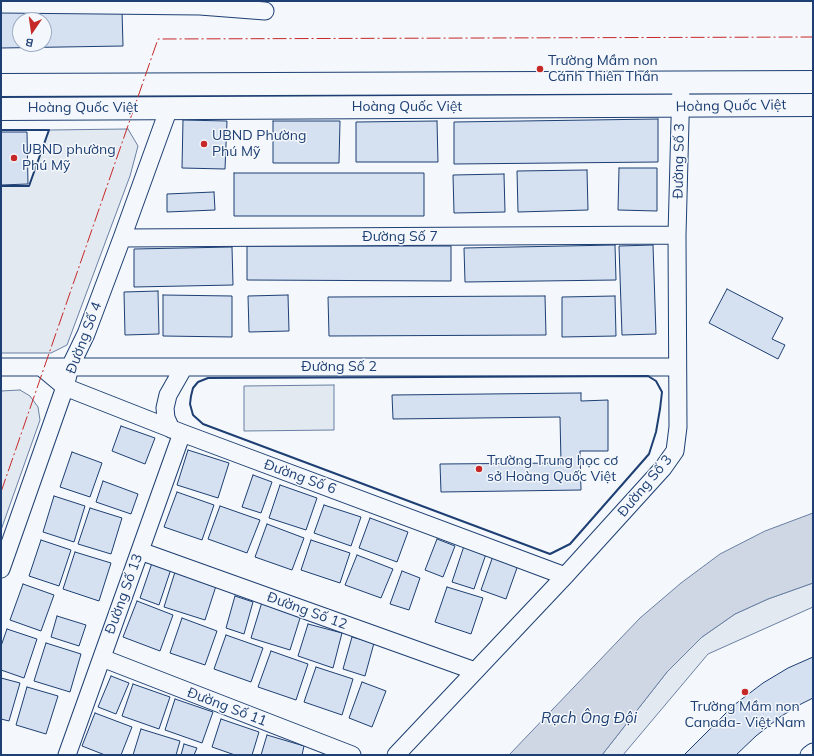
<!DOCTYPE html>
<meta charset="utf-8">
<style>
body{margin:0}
#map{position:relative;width:814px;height:756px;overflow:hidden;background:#f4f7fb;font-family:Mulish,sans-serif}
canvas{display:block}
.frame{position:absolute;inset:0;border:2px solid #1d3f73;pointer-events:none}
.north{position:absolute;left:12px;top:12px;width:40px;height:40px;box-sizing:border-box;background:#f4f7fb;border:1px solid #9eadc5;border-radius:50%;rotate:193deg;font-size:11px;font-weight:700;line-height:16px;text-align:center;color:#1d3f73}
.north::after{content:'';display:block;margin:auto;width:14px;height:18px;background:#c62828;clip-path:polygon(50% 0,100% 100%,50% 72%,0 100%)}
</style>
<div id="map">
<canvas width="814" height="756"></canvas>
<div class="frame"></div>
<div class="north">B</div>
</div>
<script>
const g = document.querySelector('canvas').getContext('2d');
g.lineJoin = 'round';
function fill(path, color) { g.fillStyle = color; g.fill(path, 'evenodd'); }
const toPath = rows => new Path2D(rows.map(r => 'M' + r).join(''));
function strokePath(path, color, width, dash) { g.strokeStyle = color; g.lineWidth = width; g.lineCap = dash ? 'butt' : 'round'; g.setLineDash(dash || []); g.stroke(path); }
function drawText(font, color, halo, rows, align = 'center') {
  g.font = font + ' Mulish,sans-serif'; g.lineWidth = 3; g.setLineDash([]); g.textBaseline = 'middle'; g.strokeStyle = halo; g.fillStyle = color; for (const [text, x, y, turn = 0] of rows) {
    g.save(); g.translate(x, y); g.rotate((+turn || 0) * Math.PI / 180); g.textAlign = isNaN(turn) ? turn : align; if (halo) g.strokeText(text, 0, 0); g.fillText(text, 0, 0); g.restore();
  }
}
const green = toPath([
 [128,129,138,146,130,176,67,345,51,353,1,353,1,186,29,186,49,130,128,129],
 [334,385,334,430,244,431,244,386,334,385],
 [20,390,30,396,38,407,40,420,1,530,1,391,20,390],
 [813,583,813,607,708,654,623,755,602,755,667,672,702,637,735,614,768,599,813,583]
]);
fill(green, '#e3e9f0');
strokePath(green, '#687fa3', 1);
const water = toPath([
 [813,513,813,583,768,599,735,614,702,637,667,672,602,755,509,755,640,618,681,583,720,554,765,531,813,513]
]);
fill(water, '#cfd7e4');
strokePath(water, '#687fa3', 1);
const building = toPath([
 [122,10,123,46,1,48,1,12,122,10],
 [20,20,44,20,44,44,20,44,20,20],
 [658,119,658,162,454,164,454,122,658,119],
 [183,120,227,121,225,169,182,168,183,120],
 [273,121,340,121,339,163,273,163,273,121],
 [437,121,438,162,356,162,356,122,437,121],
 [1,132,27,132,28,184,1,185,1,132],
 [619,168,657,168,657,211,618,210,619,168],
 [587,170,588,210,518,212,517,171,587,170],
 [234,173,424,173,424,216,234,216,234,173],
 [504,174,505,212,454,213,453,175,504,174],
 [214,192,215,210,167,212,167,194,214,192],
 [615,245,616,280,465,282,464,248,615,245],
 [653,245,656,334,622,335,619,246,653,245],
 [247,246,451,246,451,281,247,280,247,246],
 [232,247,233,285,134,287,134,249,232,247],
 [727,289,783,318,772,339,785,345,778,359,709,323,727,289],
 [158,291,159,334,125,335,124,292,158,291],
 [163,295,232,296,232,337,163,336,163,295],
 [288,295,289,331,249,332,248,296,288,295],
 [545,296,546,335,329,336,328,297,545,296],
 [615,296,616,336,562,337,562,297,615,296],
 [581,393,581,401,608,400,608,451,580,451,581,490,441,492,440,464,561,463,560,417,393,419,392,395,581,393],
 [121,426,155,438,145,464,112,451,121,426],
 [188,450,229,463,218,498,177,485,188,450],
 [72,452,102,463,90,497,60,487,72,452],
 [253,475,272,482,261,513,242,507,253,475],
 [103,481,138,494,131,514,96,502,103,481],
 [280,485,317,498,306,530,269,518,280,485],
 [177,492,214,505,202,540,164,527,177,492],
 [54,496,85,506,74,542,43,532,54,496],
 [324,505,361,517,351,546,314,533,324,505],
 [220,506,260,520,247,553,208,539,220,506],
 [90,508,122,518,111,554,78,544,90,508],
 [370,518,408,532,397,562,359,548,370,518],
 [267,524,304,538,292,570,255,557,267,524],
 [437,539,455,546,443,577,425,570,437,539],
 [41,540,71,550,59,586,29,576,41,540],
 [311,540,350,553,340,583,301,570,311,540],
 [464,546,486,554,474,589,452,582,464,546],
 [75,552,111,563,99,601,63,589,75,552],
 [357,555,393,569,381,598,345,585,357,555],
 [493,556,518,565,506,599,481,590,493,556],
 [152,563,171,569,159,605,140,598,152,563],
 [402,571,420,578,409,610,390,604,402,571],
 [175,572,216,586,205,620,164,607,175,572],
 [23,584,54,595,41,631,10,620,23,584],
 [447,587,483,598,471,634,435,622,447,587],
 [235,596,253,602,244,634,226,628,235,596],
 [137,601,173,615,160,651,123,637,137,601],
 [262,602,301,615,290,650,251,638,262,602],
 [57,616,86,625,79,646,51,637,57,616],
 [182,618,217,631,205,665,170,653,182,618],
 [308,624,342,633,333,668,298,656,308,624],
 [7,629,37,639,24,678,1,670,1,646,7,629],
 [226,635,263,648,251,682,214,669,226,635],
 [352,637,374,643,365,676,343,669,352,637],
 [46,643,81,654,70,692,34,681,46,643],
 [271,651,308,664,296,700,258,687,271,651],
 [813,657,813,698,801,704,780,717,756,736,736,755,684,755,734,705,763,683,788,668,813,657],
 [316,667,353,679,342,715,304,702,316,667],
 [111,676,129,683,116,714,98,707,111,676],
 [1,678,20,683,9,721,1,719,1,678],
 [362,682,386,691,372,727,349,718,362,682],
 [133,684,170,697,159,729,122,716,133,684],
 [27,687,58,696,46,734,16,725,27,687],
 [175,699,213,712,202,743,165,730,175,699],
 [95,713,132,727,121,755,105,755,82,746,95,713],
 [221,719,259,732,252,755,235,755,212,747,221,719],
 [141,729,180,741,176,755,133,755,141,729],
 [267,735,304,746,302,755,261,755,267,735],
 [184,744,197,748,194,755,181,755,184,744]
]);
fill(building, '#d5e0f0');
strokePath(building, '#1d3f73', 1);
const minor = toPath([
 [1,4,200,6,265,11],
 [122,238,677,235],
 [1,367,677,367],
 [41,367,65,387,182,433,565,576],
 [171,429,166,418,165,408,168,395,184,367],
 [140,551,475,671],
 [1,569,65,387,70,367,86,334,122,238,169,108],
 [102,658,352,755],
 [67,755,182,433],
 [396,755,565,576,663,468,675,451,678,427,677,235,681,83],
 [809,755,813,752]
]);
const major = toPath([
 [1,85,813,82],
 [1,109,813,105]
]);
strokePath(minor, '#1d3f73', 19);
strokePath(major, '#1d3f73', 24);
strokePath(minor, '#f4f7fb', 17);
strokePath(major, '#f4f7fb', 22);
strokePath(toPath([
 [1,130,49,130,29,186,1,186],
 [648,376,656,381,662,392,660,409,656,432,649,454,570,544,550,554,203,424,193,415,190,404,191,396,193,388,198,382,208,378,648,376]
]), '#1d3f73', 2);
strokePath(toPath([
 [1,492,158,39,813,37]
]), '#c62828', 1, [14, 3, 2, 3]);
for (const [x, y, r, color] of [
 [540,69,4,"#c62828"],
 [204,144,4,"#c62828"],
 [14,158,4,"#c62828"],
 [479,469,4,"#c62828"],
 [745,692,4,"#c62828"]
]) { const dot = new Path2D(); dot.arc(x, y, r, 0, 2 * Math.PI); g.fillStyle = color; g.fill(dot); strokePath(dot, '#f4f7fb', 1.5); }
drawText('14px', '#1d3f73', '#f4f7fb', [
 ["Trường Mầm non",548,61],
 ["Cánh Thiên Thần",548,77],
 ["UBND Phường",212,136],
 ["Phú Mỹ",212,152],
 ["UBND phường",22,150],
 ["Phú Mỹ",22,166],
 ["Trường Trung học cơ",487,461],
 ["sở Hoàng Quốc Việt",487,477],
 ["Trường Mầm non",745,707,"center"],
 ["Canada- Việt Nam",745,723,"center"]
], 'left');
drawText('14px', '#1d3f73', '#f4f7fb', [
 ["Hoàng Quốc Việt",731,106,-1],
 ["Hoàng Quốc Việt",407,107],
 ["Hoàng Quốc Việt",83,108],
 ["Đường Số 3",679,161,-89],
 ["Đường Số 7",400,237],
 ["Đường Số 4",84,338,-69],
 ["Đường Số 2",339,367],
 ["Đường Số 6",300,477,20],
 ["Đường Số 3",645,486,-50],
 ["Đường Số 13",124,594,-70],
 ["Đường Số 12",307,611,20],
 ["Đường Số 11",227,707,21]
]);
drawText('italic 15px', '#1d3f73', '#f4f7fb', [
 ["Rạch Ông Đội",589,718]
]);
</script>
